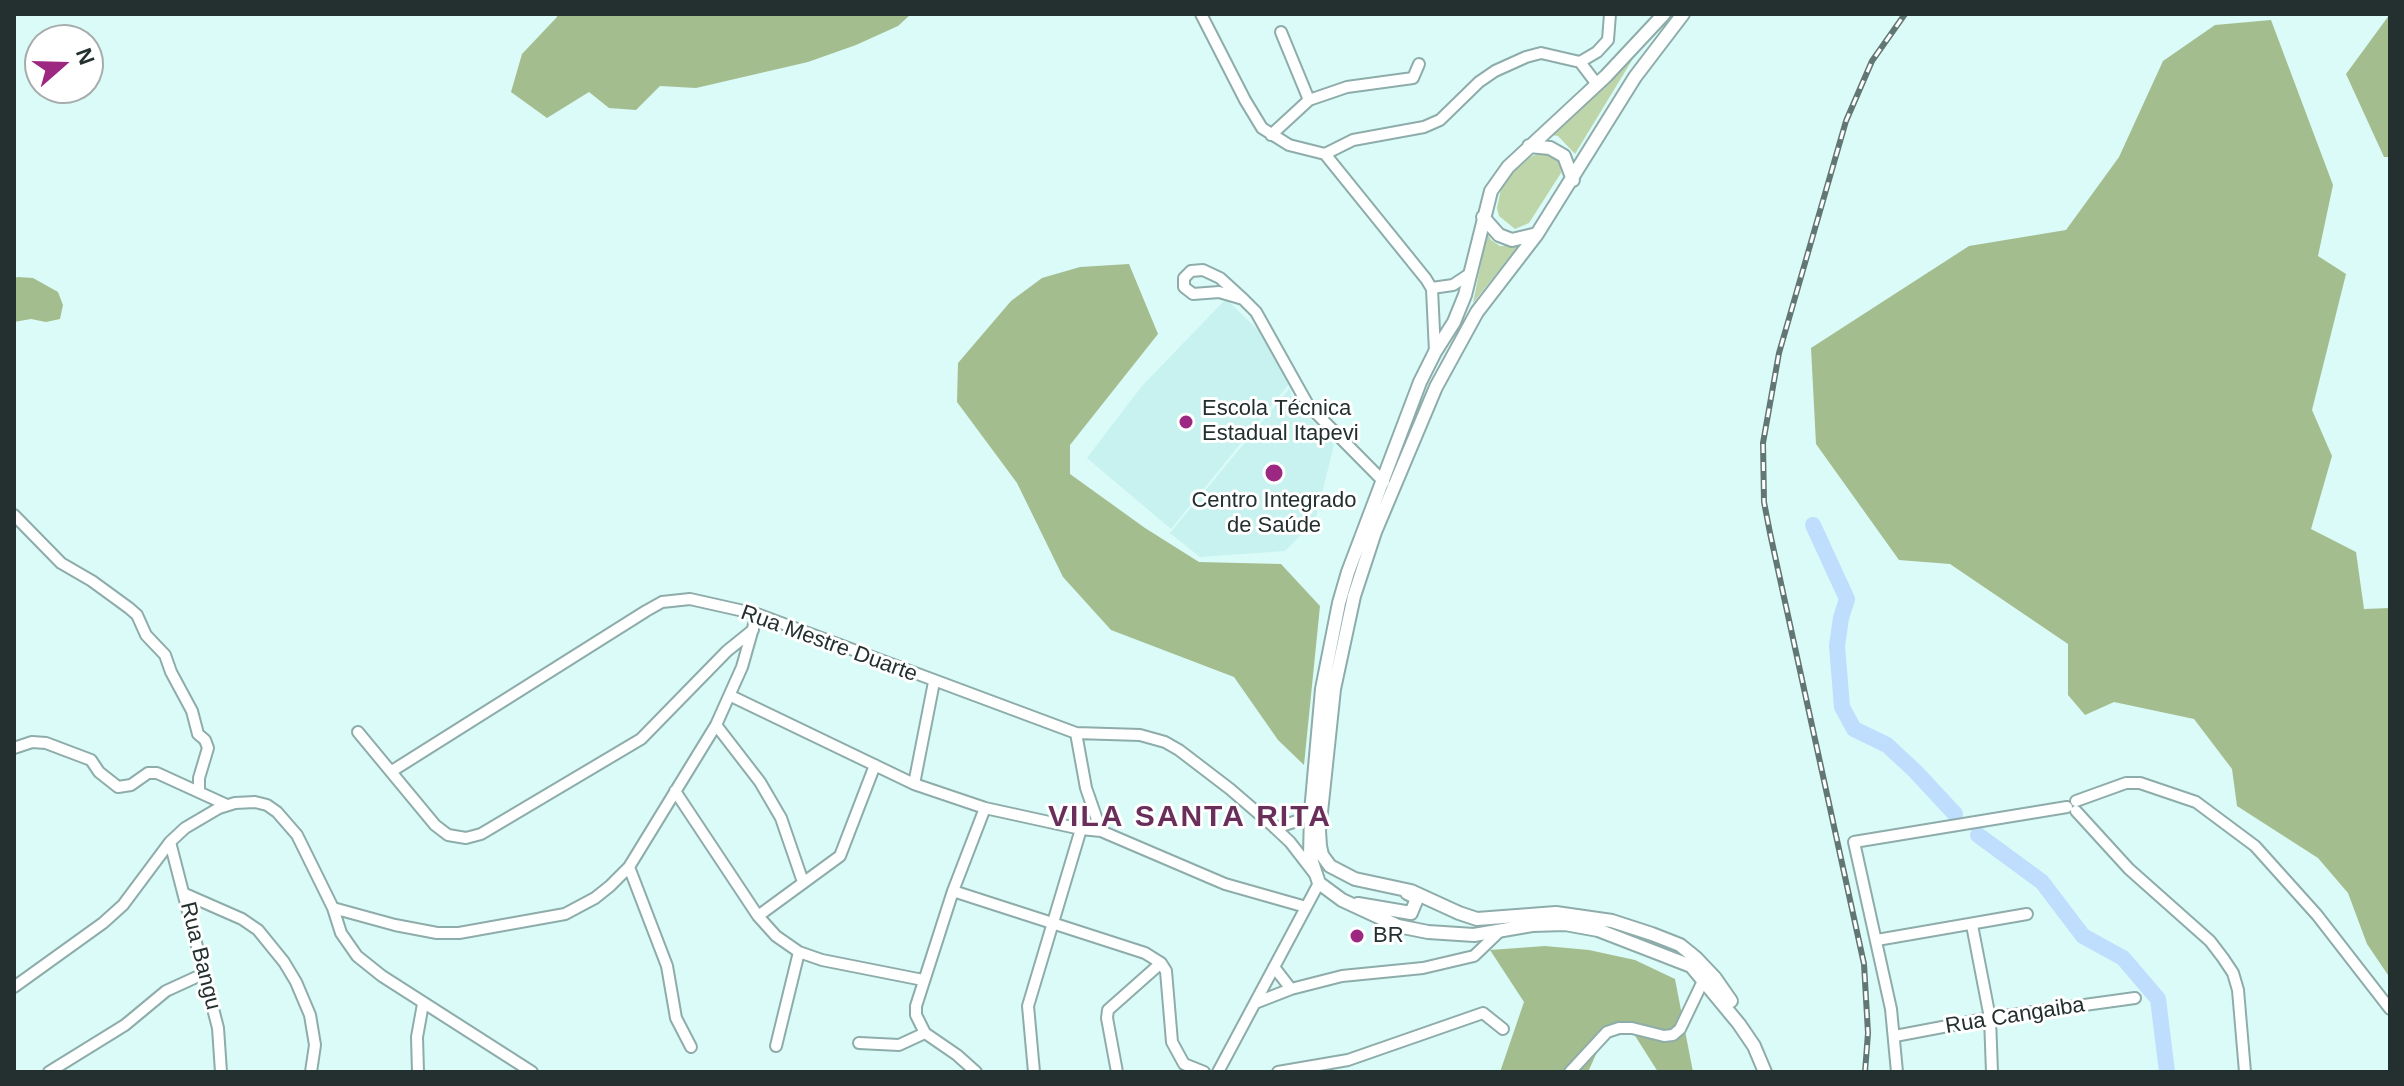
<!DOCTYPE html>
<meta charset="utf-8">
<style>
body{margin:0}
#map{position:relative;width:2404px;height:1086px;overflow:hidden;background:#dafbf8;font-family:Helvetica,sans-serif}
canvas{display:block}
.frame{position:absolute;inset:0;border:16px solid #23302f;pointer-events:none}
.north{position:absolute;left:24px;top:24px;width:80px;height:80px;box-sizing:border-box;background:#fff;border:2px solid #a7acac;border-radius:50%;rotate:70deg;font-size:22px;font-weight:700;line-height:32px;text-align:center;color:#23302f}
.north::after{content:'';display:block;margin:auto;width:28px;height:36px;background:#9d2882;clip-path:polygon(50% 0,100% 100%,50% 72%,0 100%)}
</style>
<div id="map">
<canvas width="2404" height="1086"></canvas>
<div class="frame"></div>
<div class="north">N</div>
</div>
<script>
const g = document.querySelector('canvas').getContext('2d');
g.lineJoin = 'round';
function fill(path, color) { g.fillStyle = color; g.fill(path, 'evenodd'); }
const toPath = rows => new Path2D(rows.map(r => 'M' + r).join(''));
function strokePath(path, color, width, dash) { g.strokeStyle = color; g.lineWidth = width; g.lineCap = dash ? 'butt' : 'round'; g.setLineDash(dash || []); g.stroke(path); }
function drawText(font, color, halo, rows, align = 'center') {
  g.font = font + ' Helvetica,sans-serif'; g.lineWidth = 6; g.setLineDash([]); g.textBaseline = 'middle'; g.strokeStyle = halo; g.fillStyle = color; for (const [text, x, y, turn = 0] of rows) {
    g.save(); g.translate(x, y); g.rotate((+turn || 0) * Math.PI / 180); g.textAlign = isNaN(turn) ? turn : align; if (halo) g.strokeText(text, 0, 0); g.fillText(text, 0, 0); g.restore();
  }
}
fill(toPath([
 [1226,299,1260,332,1289,384,1171,529,1087,458,1142,386],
 [1290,388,1292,399,1334,445,1315,521,1285,551,1200,557,1170,533]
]), '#c7f2ef');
fill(toPath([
 [1637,52,1575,154,1558,136,1552,135],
 [1545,152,1560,161,1561,173,1529,223,1515,229,1499,216,1497,208,1501,189,1512,173,1532,156],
 [1487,233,1491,240,1500,246,1518,246,1473,303]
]), '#bdd5a9');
fill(toPath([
 [557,14,814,15,911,14,898,26,856,45,808,62,696,88,660,86,636,110,609,108,589,92,547,118,511,92,522,54,557,17],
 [2390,14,2390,157,2384,157,2346,74],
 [2271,20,2333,185,2318,256,2346,274,2312,410,2332,456,2311,529,2356,552,2364,609,2390,608,2390,978,2367,944,2348,893,2318,858,2237,806,2232,769,2194,719,2114,702,2085,715,2068,695,2068,644,1950,564,1899,560,1816,444,1811,348,1969,246,2066,230,2119,157,2163,61,2215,25],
 [1129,264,1158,334,1070,445,1070,474,1145,528,1199,562,1281,564,1320,606,1304,765,1278,740,1234,677,1111,630,1063,577,1017,483,957,402,958,363,1011,301,1042,278,1080,267],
 [18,277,33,278,58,292,63,305,60,319,46,322,31,319,14,322,14,278],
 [1545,946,1589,950,1635,960,1675,979,1693,1072,1658,1072,1632,1031,1603,1039,1588,1072,1500,1072,1524,1002,1490,950]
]), '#a4bd8f');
strokePath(toPath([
 [1813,525,1847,599,1841,618,1837,646,1842,707,1854,729,1887,745,1915,771,1955,814],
 [1978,835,2042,882,2083,936,2123,958,2158,999,2167,1072]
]), '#bfddfd', 16);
const minor = toPath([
 [1201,14,1245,100,1262,128,1289,145,1325,154,1426,279,1432,289,1435,352],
 [1281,32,1309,100],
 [1580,62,1597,52,1608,40,1610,14],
 [1271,135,1309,100,1347,87,1413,78,1419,64],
 [1325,154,1353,140,1424,127,1440,120,1479,82,1495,71,1526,57,1541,53,1580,62,1596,83],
 [1432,288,1453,285,1471,273],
 [1243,299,1219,292,1193,294,1184,287,1184,278,1191,271,1203,270,1220,278,1243,299,1256,312,1308,405,1384,482],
 [14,515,61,563,92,581,129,608,137,615,146,635,165,655,171,672,192,711,198,734,205,740,208,748,199,778,199,792],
 [731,696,914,784,985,808,1081,829,1101,831,1225,884,1306,907],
 [716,725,760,782,781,818,803,882],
 [358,732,435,825,448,835,466,838,481,834,641,739,727,651,753,630],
 [1076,733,1086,788,1101,831],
 [14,748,32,742,46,743,91,760,99,772,118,787,131,785,148,773,157,773,227,805],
 [392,771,646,611,662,602,690,599,757,614,1076,733,1140,735,1165,742,1179,750,1230,789,1273,826,1290,842,1314,873],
 [914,784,934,682],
 [675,791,758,916,776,936,799,952,822,960,923,980],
 [2076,801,2126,783,2140,783,2196,802,2255,846,2317,915,2390,1009],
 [2076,811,2129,869,2210,941,2223,958,2233,973,2238,990,2245,1072],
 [1275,828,1300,820,1311,812],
 [170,842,218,1028,221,1072],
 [629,867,667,966,676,1018,691,1047],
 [953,891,1145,953,1161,963,1166,971,1172,1042,1184,1064,1204,1072],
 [185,894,242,919,258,930,284,962,296,982,310,1015,315,1045,311,1072],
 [333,908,395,925,437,933,459,933,565,914,595,898,610,886,629,867,716,725,742,667,757,614],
 [758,916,840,856,875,765],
 [1972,925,1990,1018,1992,1072],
 [1877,940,2027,914],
 [1274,967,1291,989],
 [14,987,103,923,123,905,170,842,185,828,219,808,235,803,255,802,267,805,277,812,297,835,333,908,341,933,357,956,382,976,532,1072],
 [1255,1003,1291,989,1342,976,1423,968,1474,956,1499,932],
 [1895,1036,1990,1018,2135,998],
 [859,1043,899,1045,925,1033],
 [776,1046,799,952],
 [49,1072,125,1025,166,991,203,974],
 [418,1072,417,1037,423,1004],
 [976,1072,957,1055,925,1033,916,1015,916,1006,953,891,985,808],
 [1034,1072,1028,1006,1081,829],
 [1117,1072,1107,1018,1108,1010,1161,963],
 [1218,1072,1319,883],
 [1278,1072,1348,1060,1483,1013,1503,1029],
 [1570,1072,1607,1032,1619,1028,1632,1028,1664,1036,1673,1035,1680,1029,1703,981],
 [1897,1072,1891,1009,1854,842,2067,807]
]);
const major = toPath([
 [1664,14,1606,76,1508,167,1491,191,1465,295,1454,322,1435,352,1420,382,1348,572,1339,603,1322,689,1311,812,1310,856,1319,883,1342,900,1398,926,1428,932,1474,935,1532,925,1565,924,1598,930,1691,966,1739,1024,1754,1046,1765,1072],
 [1683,14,1635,77,1537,234,1477,312,1436,387,1375,532,1354,596,1334,689,1319,831,1320,846,1322,855,1330,866,1355,879,1411,891,1459,913,1477,919,1556,913,1612,921,1652,934,1680,945,1696,958,1715,978,1731,1001],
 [1529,146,1550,148,1564,156,1573,180],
 [1483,217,1499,235,1512,240,1537,234],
 [1358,904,1411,913,1416,901,1415,897,1407,893]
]);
strokePath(minor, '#8dacaa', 14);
strokePath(major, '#8dacaa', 16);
strokePath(minor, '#fff', 10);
strokePath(major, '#fff', 12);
const rail = toPath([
 [1865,1072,1868,1033,1864,964,1770,533,1764,502,1763,443,1779,353,1846,121,1872,61,1905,14]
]);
strokePath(rail, '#627674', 6);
strokePath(rail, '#fff', 3, [9]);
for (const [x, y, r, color] of [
 [1186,422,8,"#9d2882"],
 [1274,473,10,"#9d2882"],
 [1357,936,8,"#9d2882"]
]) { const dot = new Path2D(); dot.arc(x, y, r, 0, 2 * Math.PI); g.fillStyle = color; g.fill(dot); strokePath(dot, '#fff', 3); }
drawText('22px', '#23302f', '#fff', [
 ["Escola Técnica",1202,409],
 ["Estadual Itapevi",1202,434],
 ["Centro Integrado",1274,501,"center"],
 ["de Saúde",1274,526,"center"],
 ["BR",1373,936]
], 'left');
drawText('22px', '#23302f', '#fff', [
 ["Rua Mestre Duarte",829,644,20],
 ["Rua Bangu",200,956,76],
 ["Rua Cangaiba",2015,1016,-9]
]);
g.letterSpacing = '2px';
drawText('bold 30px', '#692f5a', '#fff', [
 ["VILA SANTA RITA",1190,818]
]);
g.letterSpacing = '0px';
</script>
